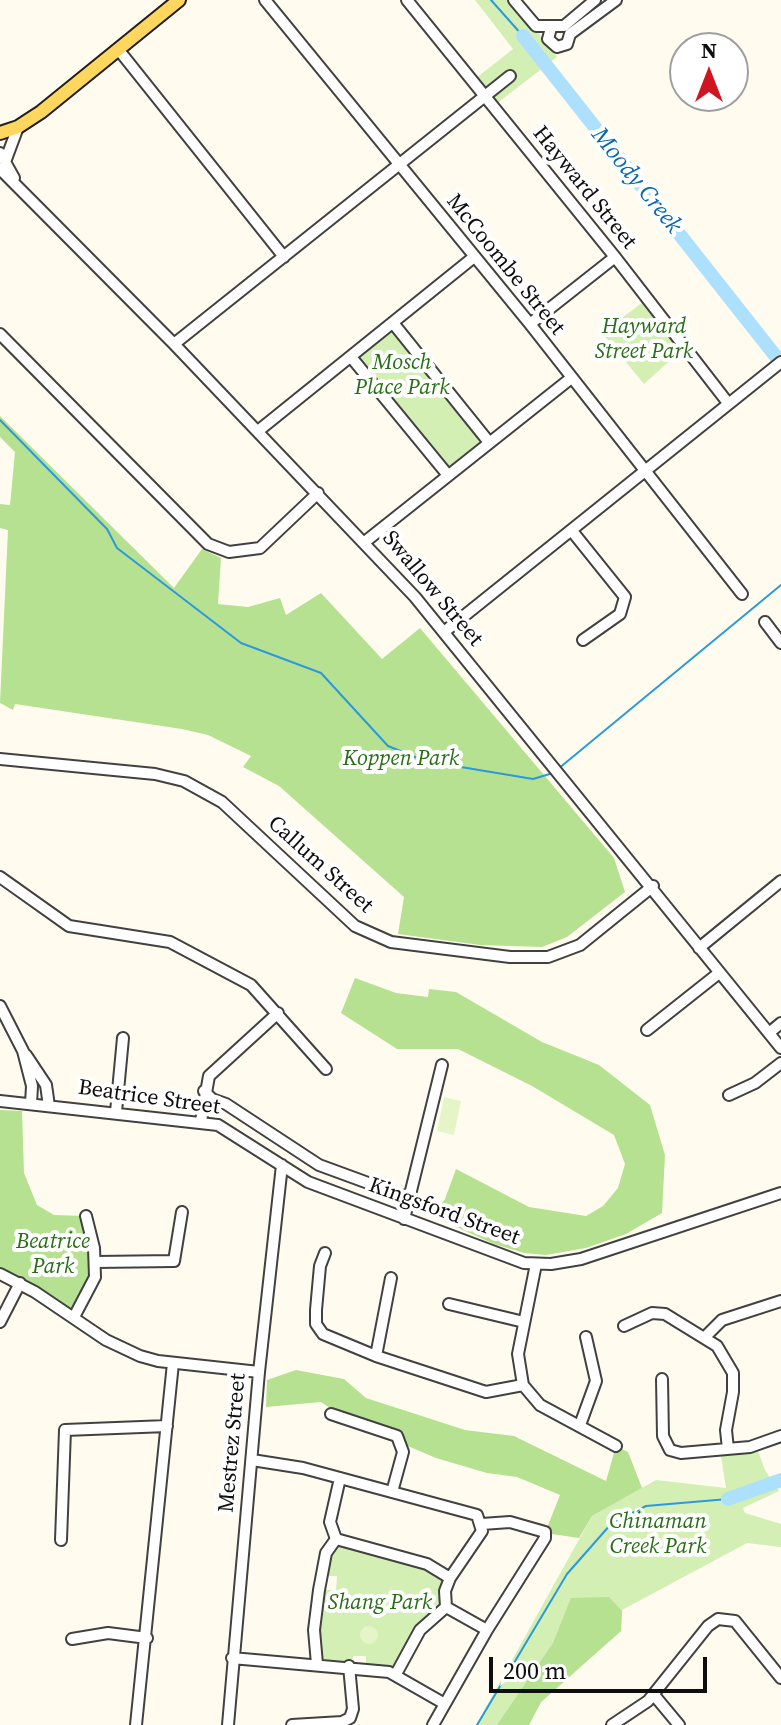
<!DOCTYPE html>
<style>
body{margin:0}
#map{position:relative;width:781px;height:1725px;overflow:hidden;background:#fffcef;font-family:"Source Serif 4",serif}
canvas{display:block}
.north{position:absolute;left:669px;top:32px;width:80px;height:80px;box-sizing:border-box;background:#fff;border:2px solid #9f9f9f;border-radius:50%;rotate:0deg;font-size:22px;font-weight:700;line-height:32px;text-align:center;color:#0e0e0e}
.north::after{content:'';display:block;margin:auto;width:28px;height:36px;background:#cf1620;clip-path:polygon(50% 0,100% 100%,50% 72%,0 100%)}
.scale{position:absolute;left:489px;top:1657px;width:218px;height:36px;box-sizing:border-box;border:4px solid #0e0e0e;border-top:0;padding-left:10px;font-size:24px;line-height:28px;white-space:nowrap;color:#0e0e0e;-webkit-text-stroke:6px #fff;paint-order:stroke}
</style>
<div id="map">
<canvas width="781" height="1725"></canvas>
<div class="north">N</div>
<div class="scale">200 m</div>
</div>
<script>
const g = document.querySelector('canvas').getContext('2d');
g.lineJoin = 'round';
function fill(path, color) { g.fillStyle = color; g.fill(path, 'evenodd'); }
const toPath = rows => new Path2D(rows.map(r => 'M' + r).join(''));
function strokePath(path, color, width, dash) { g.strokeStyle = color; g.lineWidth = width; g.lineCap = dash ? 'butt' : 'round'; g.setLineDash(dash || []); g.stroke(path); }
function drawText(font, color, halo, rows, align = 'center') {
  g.font = font + ' "Source Serif 4",serif'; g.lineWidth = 8; g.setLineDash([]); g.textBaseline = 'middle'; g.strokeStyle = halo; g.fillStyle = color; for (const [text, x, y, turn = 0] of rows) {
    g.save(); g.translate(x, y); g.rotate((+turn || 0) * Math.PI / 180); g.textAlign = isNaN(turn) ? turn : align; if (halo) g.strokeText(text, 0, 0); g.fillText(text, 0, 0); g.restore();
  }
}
fill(toPath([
 [475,0,513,0,557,57,491,108,471,82,513,49],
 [647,299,685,347,644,384,602,333],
 [393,323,488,441,447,474,351,357],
 [756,1446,765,1470,779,1491,743,1508,745,1513,781,1524,781,1547,747,1543,622,1610,621,1631,541,1702,529,1725,476,1725,592,1516,656,1480,726,1488,720,1450],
 [335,1544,424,1565,446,1579,441,1605,394,1668,366,1664,366,1656,354,1656,350,1663,322,1659,317,1638,323,1590,336,1590,337,1576,325,1576,328,1554]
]), '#d3efb4');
fill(toPath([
 [0,416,174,588,202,549,221,558,218,604,248,607,280,598,286,615,321,593,382,659,420,628,614,858,625,892,567,937,542,947,480,945,398,934,404,897,279,786,243,767,251,756,208,735,182,729,15,704,13,710,0,703,8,530,0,528,0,504,10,505,15,452,0,437],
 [355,978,396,993,428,997,429,989,456,992,542,1042,599,1065,650,1105,665,1155,662,1213,626,1234,586,1248,546,1255,524,1253,494,1244,432,1216,445,1199,456,1169,529,1207,586,1216,603,1206,618,1188,625,1164,614,1135,532,1086,458,1049,397,1049,341,1013],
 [0,1110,22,1111,24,1173,37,1205,54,1215,86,1216,96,1262,76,1318,0,1268],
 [296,1370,344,1379,366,1398,465,1430,514,1436,606,1481,616,1446,628,1452,642,1488,592,1516,579,1538,545,1533,560,1495,517,1477,487,1473,436,1458,349,1421,321,1402,266,1407,267,1380],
 [609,1597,622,1611,621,1631,541,1702,529,1725,497,1725,553,1643,571,1598]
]), '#b6e191');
fill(toPath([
 [444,1097,461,1101,454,1135,437,1131],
 '360 1635a9 9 0 1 1 18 0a9 9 0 1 1-18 0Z'
]), '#e5f5c7');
strokePath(toPath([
 [491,0,523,36],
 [0,420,107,529,117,548,241,643,321,673,388,746,425,761,533,779,553,773],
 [558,769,781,585],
 [477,1725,567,1574,611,1524,646,1506,728,1499]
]), '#2c98dd', 2);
strokePath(toPath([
 [523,36,781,363],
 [728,1499,781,1480]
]), '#ade0fd', 14);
const minor = toPath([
 [265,0,530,324,742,594],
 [407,0,615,257,728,403],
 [514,0,536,26,564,26],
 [564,26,595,0],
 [551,28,548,39,557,47,567,44,570,34],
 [570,34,616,0],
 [118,49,284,257],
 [0,153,14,178],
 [5,162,18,127],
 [0,169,174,344,415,597,781,1048],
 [393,323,488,441],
 [530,324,615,257],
 [0,334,208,544,229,552,260,548,318,493],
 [174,344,510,76],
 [351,357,447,474],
 [258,431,474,257],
 [572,531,625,597,620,614,583,640],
 [366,541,570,379],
 [765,622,781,643],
 [444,632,781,362],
 [0,759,155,774,184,781,222,802,355,926,391,942,510,957,548,957,580,945,653,886],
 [0,877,69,926,170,942,251,985,326,1069],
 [699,948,781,881],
 [0,1006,23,1051,32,1086,31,1104],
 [647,1030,719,973],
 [769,1033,781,1023],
 [26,1055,46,1085,49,1106],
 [204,1091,212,1099,226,1104,319,1165,409,1198],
 [729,1095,755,1083,781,1063],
 [0,1101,218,1125,308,1182,524,1263,551,1264,581,1259,781,1193],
 [116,1112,123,1038],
 [201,1121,209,1076,278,1013],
 [404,1219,442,1065],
 [325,1253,320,1266,316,1310,316,1324,323,1334,376,1356,486,1392,523,1385],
 [96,1262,174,1261,182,1212],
 [536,1264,518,1354,523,1385,540,1405,616,1446],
 [0,1274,35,1292,106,1340,140,1356,158,1361,259,1372],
 [449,1304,524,1322],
 [74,1317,95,1277,94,1248,86,1216],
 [0,1322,20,1283],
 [624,1326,652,1313,665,1314,717,1346,733,1373,733,1392,726,1430,728,1449],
 [705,1337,722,1320,781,1301],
 [376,1356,391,1278],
 [662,1379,663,1436,670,1450,681,1453,750,1447,781,1436],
 [331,1414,397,1436,403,1452,392,1492],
 [580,1425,596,1381,586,1337],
 [252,1460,303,1468,477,1515,482,1531,450,1578,445,1591,446,1607],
 [336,1539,427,1564,450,1578],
 [336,1539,330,1522,340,1478],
 [61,1540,65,1430,167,1426],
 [446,1607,487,1630],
 [72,1639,108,1633,147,1638],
 [232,1658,389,1672,445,1704],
 [317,1664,314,1630,319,1590,326,1553,336,1539],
 [396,1674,420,1630,446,1607],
 [654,1695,679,1725],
 [136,1725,173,1363],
 [228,1725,259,1372,282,1165],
 [292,1725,342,1722,350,1718,353,1709,349,1666],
 [433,1725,487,1630,545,1538,545,1532,510,1522,482,1524],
 [612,1725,648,1701,708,1626,718,1619,735,1621,781,1678]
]);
const major = toPath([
 [0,133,18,127,41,112,179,0]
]);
strokePath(minor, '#414141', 14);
strokePath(major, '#1f1f1f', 16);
strokePath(minor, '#fff', 10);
strokePath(major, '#ffd75f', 12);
drawText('22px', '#0e0e0e', '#fff', [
 ["Hayward Street",584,188,51],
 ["McCoombe Street",505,265,51],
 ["Swallow Street",432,589,50],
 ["Callum Street",320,865,42],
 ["Beatrice Street",149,1098,8],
 ["Kingsford Street",444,1212,20],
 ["Mestrez Street",233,1443,-85]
]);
drawText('italic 22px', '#296e16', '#fff', [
 ["Hayward",644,327],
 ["Street Park",644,352],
 ["Mosch",402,363],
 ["Place Park",402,388],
 ["Koppen Park",401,759],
 ["Beatrice",53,1242],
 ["Park",53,1267],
 ["Chinaman",658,1522],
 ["Creek Park",658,1547],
 ["Shang Park",380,1603]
]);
drawText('italic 24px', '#0968af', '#fff', [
 ["Moody Creek",636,181,51]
]);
</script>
